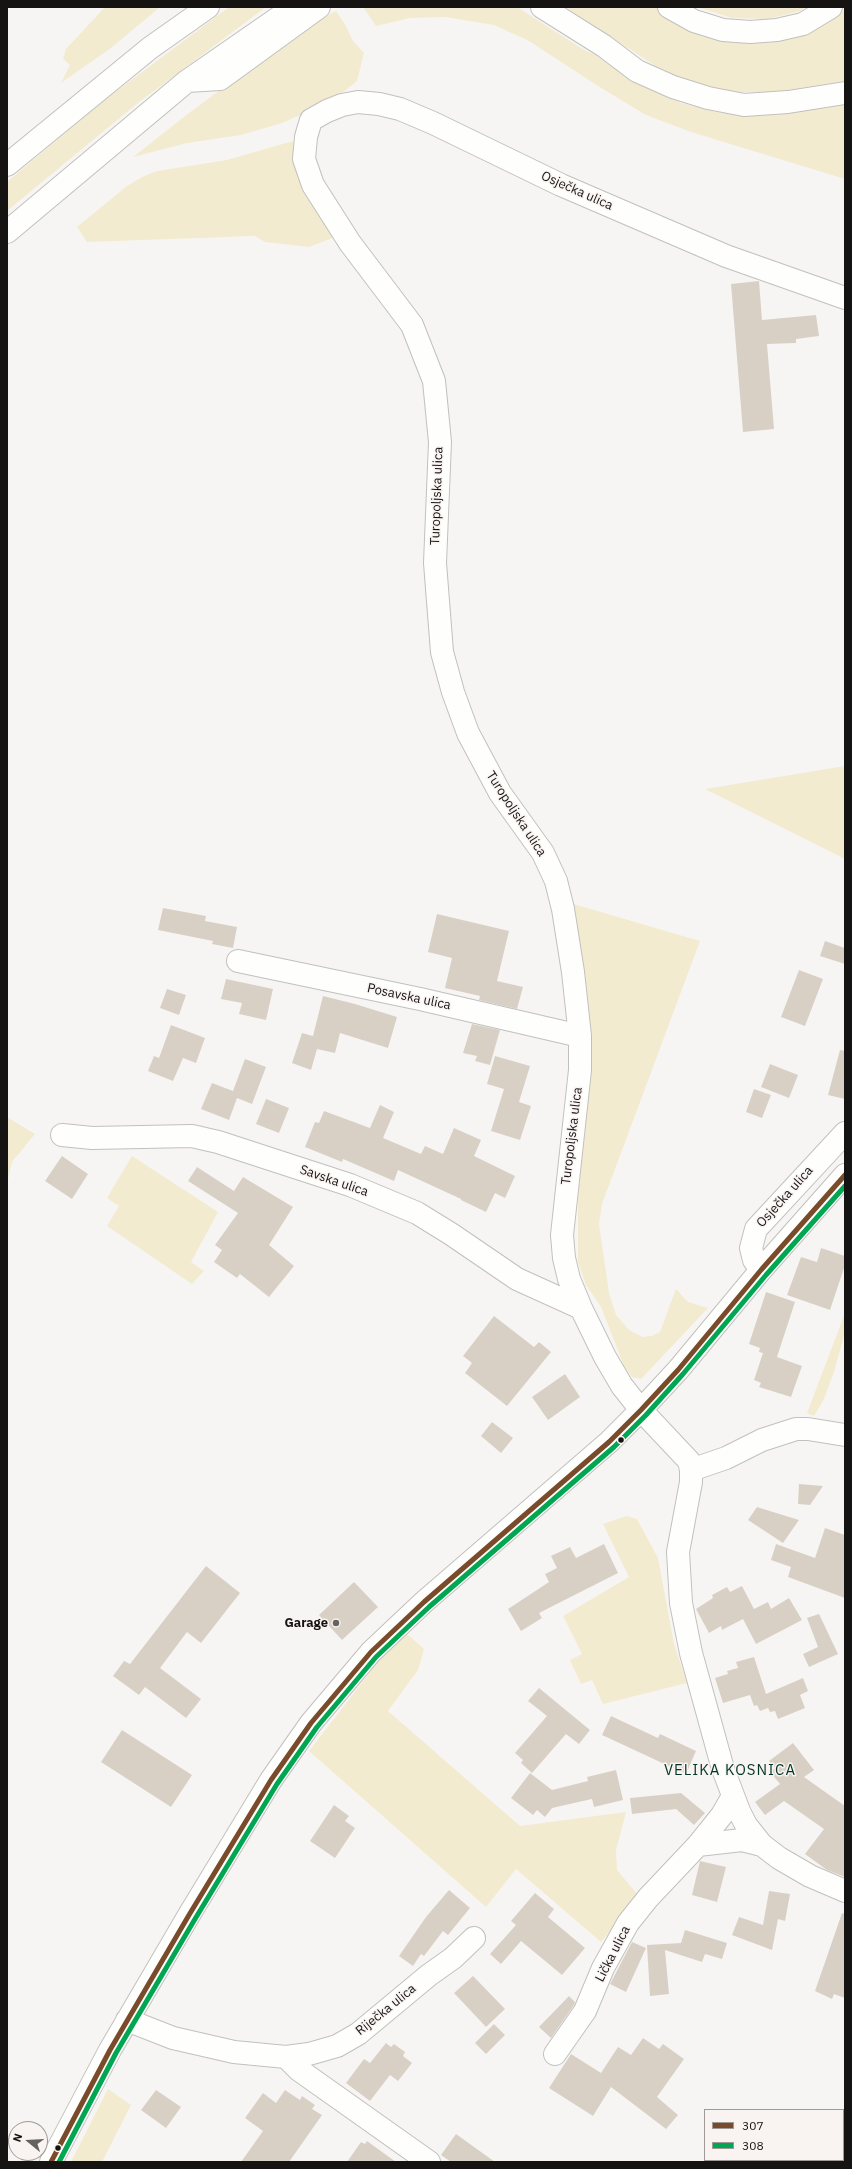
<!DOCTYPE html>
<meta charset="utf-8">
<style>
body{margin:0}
#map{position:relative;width:852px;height:2169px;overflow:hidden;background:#f7f5f3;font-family:"IBM Plex Sans",sans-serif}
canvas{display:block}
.frame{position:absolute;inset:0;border:8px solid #161413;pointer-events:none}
.legend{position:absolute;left:704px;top:2109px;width:140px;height:52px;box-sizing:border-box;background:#f9f4f1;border:1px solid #9e9a98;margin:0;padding:5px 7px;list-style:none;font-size:12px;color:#161413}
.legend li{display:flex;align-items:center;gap:8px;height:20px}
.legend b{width:20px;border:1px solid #9e9a98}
.north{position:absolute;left:8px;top:2121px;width:40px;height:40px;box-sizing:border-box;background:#f9f4f1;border:1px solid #9e9a98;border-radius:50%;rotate:288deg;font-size:11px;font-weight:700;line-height:16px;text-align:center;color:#161413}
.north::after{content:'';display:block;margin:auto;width:14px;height:18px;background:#656361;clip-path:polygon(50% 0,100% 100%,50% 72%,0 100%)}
</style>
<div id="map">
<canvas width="852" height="2169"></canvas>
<div class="frame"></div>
<ul class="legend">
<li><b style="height:5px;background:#7a4b2a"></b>307</li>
<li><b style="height:5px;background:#00a651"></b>308</li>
</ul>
<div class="north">N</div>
</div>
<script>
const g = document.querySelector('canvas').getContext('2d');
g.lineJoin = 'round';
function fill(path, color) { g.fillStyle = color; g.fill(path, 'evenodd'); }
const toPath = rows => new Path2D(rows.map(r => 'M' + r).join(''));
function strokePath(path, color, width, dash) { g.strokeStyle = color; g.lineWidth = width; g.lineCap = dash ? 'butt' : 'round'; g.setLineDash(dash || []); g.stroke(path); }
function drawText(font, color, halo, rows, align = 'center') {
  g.font = font + ' "IBM Plex Sans",sans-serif'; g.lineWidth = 3; g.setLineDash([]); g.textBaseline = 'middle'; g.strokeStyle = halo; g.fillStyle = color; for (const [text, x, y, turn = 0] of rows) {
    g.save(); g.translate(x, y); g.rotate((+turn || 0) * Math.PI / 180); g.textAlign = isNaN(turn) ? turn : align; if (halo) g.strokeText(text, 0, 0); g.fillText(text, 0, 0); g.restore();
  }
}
fill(toPath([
 [105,7,160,7,111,48,61,83,70,65,63,59,66,49],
 [229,7,266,7,139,102,7,211,7,182,102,102],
 [363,7,517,7,584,50,598,56,632,79,681,103,715,112,762,116,845,105,845,179,691,132,646,115,598,86,529,41,494,25,445,17,410,18,376,26],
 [565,7,658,7,673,19,730,41,754,43,778,41,800,34,825,24,845,10,845,81,775,92,739,92,712,88,683,79,657,67],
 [697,7,806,7,800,11,768,19,732,18],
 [336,11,345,24,353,41,364,53,357,81,343,92,312,110,282,123,241,135,187,143,133,157,189,113,251,67,314,23],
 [293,141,297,157,335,237,309,247,265,242,255,236,87,242,77,227,127,186,142,177,157,171,227,160],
 [845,766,845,859,705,789],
 [570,903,700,941,602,1204,599,1224,609,1293,616,1315,629,1330,643,1337,652,1336,660,1332,676,1289,688,1302,708,1308,641,1379,632,1377,624,1366,601,1307,586,1285,578,1262,578,1196,590,1070],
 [7,1117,35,1134,12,1162,7,1183],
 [132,1156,218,1212,191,1262,204,1271,192,1284,107,1226,119,1206,107,1198],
 [845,1313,845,1332,834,1372,824,1399,814,1416,807,1413],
 [627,1516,637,1519,658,1558,674,1644,687,1683,603,1704,592,1680,581,1684,570,1660,582,1654,563,1616,629,1577,603,1524],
 [406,1633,424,1649,418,1670,388,1711,520,1826,626,1812,616,1850,617,1870,639,1896,601,1942,516,1869,486,1907,309,1751,381,1658],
 [108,2089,131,2105,102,2162,71,2162]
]), '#f2ebd0');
fill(toPath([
 [759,281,762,320,816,315,819,336,796,339,796,343,767,344,774,429,743,432,731,284],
 [163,908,206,916,205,921,237,927,233,948,212,944,213,941,158,930],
 [437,914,509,931,497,981,523,987,517,1009,479,1000,480,996,445,988,452,958,428,952],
 [825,941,845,948,845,964,820,956],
 [799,970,823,979,805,1026,781,1017],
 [226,979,273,989,266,1020,239,1014,242,1003,221,999],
 [167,989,186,995,179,1015,160,1008],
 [323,996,355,1004,397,1017,388,1048,340,1033,335,1053,317,1049,311,1070,292,1063,302,1033,313,1036],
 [472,1024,500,1030,490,1065,475,1061,477,1056,463,1053],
 [171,1025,205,1038,196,1063,183,1058,173,1081,148,1071,154,1056,159,1058],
 [840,1050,845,1051,845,1099,828,1095],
 [495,1056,530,1066,519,1102,531,1106,520,1140,491,1131,504,1089,487,1084],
 [245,1059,266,1067,252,1104,237,1098,229,1120,201,1109,212,1083,233,1091],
 [770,1064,798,1075,789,1098,761,1087],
 [754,1089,771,1095,762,1118,746,1112],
 [266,1099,289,1108,279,1133,256,1124],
 [380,1105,394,1112,383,1138,421,1154,425,1146,443,1154,454,1128,481,1140,474,1156,515,1176,505,1198,495,1193,486,1212,461,1200,461,1199,398,1170,394,1181,343,1159,342,1162,305,1147,315,1122,319,1123,324,1111,370,1128],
 [62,1156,88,1174,72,1199,45,1181],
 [197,1167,234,1191,243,1177,293,1207,269,1245,294,1266,269,1297,240,1274,237,1278,214,1262,222,1250,215,1245,238,1213,188,1181],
 [821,1248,845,1256,845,1265,830,1310,787,1295,801,1257,817,1262],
 [766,1292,795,1302,777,1357,802,1366,791,1397,759,1387,761,1383,754,1380,763,1353,759,1352,760,1348,749,1344],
 [494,1316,534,1347,539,1342,551,1352,507,1406,465,1373,472,1363,463,1356],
 [565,1374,580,1397,548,1420,532,1397],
 [492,1422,513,1438,501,1453,481,1436],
 [799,1484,823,1486,810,1505,798,1504],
 [757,1507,799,1520,783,1543,748,1520],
 [825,1528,845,1535,845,1598,788,1577,791,1567,771,1560,776,1544,815,1558],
 [604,1544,618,1573,539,1613,542,1618,521,1631,508,1609,549,1582,545,1574,557,1568,551,1556,570,1547,576,1558],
 [206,1566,240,1593,201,1643,187,1632,160,1668,201,1699,186,1718,145,1687,139,1695,113,1676,124,1661,130,1664],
 [354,1582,378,1607,342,1640,319,1615],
 [742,1586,754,1609,768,1602,771,1609,789,1598,802,1620,756,1644,743,1619,722,1630,721,1626,709,1633,696,1609,713,1598,712,1595,727,1587,730,1592],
 [819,1614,838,1654,809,1667,803,1654,818,1647,807,1618],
 [754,1657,766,1694,803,1678,808,1691,800,1695,805,1708,778,1719,775,1711,770,1712,768,1708,760,1711,757,1705,754,1706,750,1695,723,1703,715,1678,728,1674,727,1671,738,1668,736,1662],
 [539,1688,590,1730,579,1744,566,1734,532,1773,521,1763,523,1760,515,1753,547,1716,528,1701],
 [611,1716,658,1738,660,1734,696,1751,686,1774,602,1735],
 [122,1730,192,1775,171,1807,101,1762],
 [793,1743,814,1770,804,1777,845,1806,845,1877,827,1870,805,1854,824,1829,784,1801,765,1815,755,1802,780,1784,770,1772,775,1768,769,1761],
 [616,1770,623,1800,594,1807,592,1799,552,1808,545,1817,537,1810,533,1815,511,1798,530,1773,552,1790,588,1781,587,1777],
 [681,1793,705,1813,694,1825,676,1809,632,1814,630,1798],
 [334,1805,349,1816,345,1821,355,1828,335,1858,310,1841],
 [700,1861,726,1867,717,1902,692,1895],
 [449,1890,470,1908,448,1935,443,1931,424,1956,421,1954,413,1966,399,1956,426,1917],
 [769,1891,790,1894,785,1921,778,1919,772,1950,732,1935,739,1917,763,1925],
 [535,1893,554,1909,548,1917,585,1948,562,1975,521,1941,501,1964,490,1954,516,1925,511,1921],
 [842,1913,845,1914,845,1998,834,1994,832,1999,815,1991],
 [685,1930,727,1943,722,1959,705,1954,702,1962,665,1950,669,1994,650,1996,647,1945,681,1943],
 [632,1942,646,1948,626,1992,610,1984],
 [473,1976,505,2009,486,2027,454,1993],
 [569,1996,575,2002,574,2005,551,2038,539,2027],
 [494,2024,505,2035,486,2054,475,2043],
 [643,2038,659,2049,663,2044,684,2059,657,2097,678,2115,666,2129,611,2087,593,2116,549,2088,571,2054,601,2073,618,2047,631,2055],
 [386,2043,391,2047,394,2044,405,2052,403,2056,412,2063,398,2081,390,2075,370,2101,346,2083,364,2059,370,2063],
 [156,2090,181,2107,166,2128,141,2110],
 [285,2090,300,2100,302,2096,315,2105,312,2109,322,2115,289,2162,241,2162,263,2131,245,2118,263,2093,276,2103],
 [456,2134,495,2162,451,2162,441,2155],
 [367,2141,396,2162,347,2162,361,2142,365,2144]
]), '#d9d0c5');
const minor = toPath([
 [845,298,726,256,561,185,433,123,400,109,379,104,358,102,342,105,327,111,311,120,306,137,304,159,313,185,350,243,412,325,434,381,440,442,435,563,442,652,453,692,468,733,500,793,543,853,556,881,563,909,573,972,580,1036,580,1070,562,1235,564,1258,569,1279,581,1308,605,1357,622,1386,641,1410,689,1461,691,1470,691,1482,678,1552,681,1603,691,1653,723,1769,739,1811,746,1825,762,1845,779,1858,810,1876,845,1891],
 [238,961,420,999,580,1036],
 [62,1135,92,1138,192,1136,218,1142,350,1185,417,1213,451,1234,517,1279,581,1308],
 [761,1270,754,1260,751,1248,756,1229,845,1133],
 [691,1470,726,1458,762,1440,796,1429,808,1429,845,1435],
 [698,1845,742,1840,762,1845],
 [127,2020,173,2038,234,2052,286,2057,309,2054,337,2046,358,2034,429,1975,453,1958,474,1938],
 [555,2054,585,2011,603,1968,628,1923,648,1898,698,1845,722,1815,733,1796],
 [286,2057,299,2070,429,2162],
 [51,2162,110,2050,189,1915,271,1780,311,1723,371,1652,424,1602,609,1442,641,1410,678,1370,761,1270,845,1175]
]);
const highway = toPath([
 [542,7,604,46,637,71,673,87,708,98,744,105,788,102,845,93],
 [669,7,694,21,723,30,750,32,777,30,803,24,831,7],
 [187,81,220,79,319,7],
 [7,165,150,48,208,7],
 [7,232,187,81,294,7]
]);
strokePath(minor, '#c2c0be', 24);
strokePath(highway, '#c2c0be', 24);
strokePath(minor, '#fefefd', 22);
strokePath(highway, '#fefefd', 22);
strokePath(toPath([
 [51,2162,110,2050,189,1915,271,1780,311,1723,371,1652,424,1602,609,1442,641,1410,678,1370,761,1270,845,1175]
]), '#7a4b2a', 5);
strokePath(toPath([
 [59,2162,116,2053,195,1919,277,1784,317,1727,376,1657,429,1607,614,1447,646,1415,683,1374,766,1275,845,1186]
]), '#00a651', 5);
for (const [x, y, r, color] of [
 [621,1440,3.5,"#161413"],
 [336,1623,4,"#656361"],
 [58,2148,3.5,"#161413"]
]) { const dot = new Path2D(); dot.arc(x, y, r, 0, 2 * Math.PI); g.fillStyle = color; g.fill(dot); strokePath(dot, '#f9f4f1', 1.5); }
drawText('13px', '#161413', '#f9f4f1', [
 ["Osječka ulica",577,191,24],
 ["Turopoljska ulica",437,496,-88],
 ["Turopoljska ulica",516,814,57],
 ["Posavska ulica",409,997,12],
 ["Turopoljska ulica",572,1136,-83],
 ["Savska ulica",334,1181,19],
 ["Osječka ulica",785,1197,-48],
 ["Lička ulica",613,1954,-63],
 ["Riječka ulica",386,2010,-39]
]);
drawText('bold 13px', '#161413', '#f9f4f1', [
 ["Garage",328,1623]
], 'right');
g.letterSpacing = '1px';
drawText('15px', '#033626', '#f9f4f1', [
 ["VELIKA KOSNICA",730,1771]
]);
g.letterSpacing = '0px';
</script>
